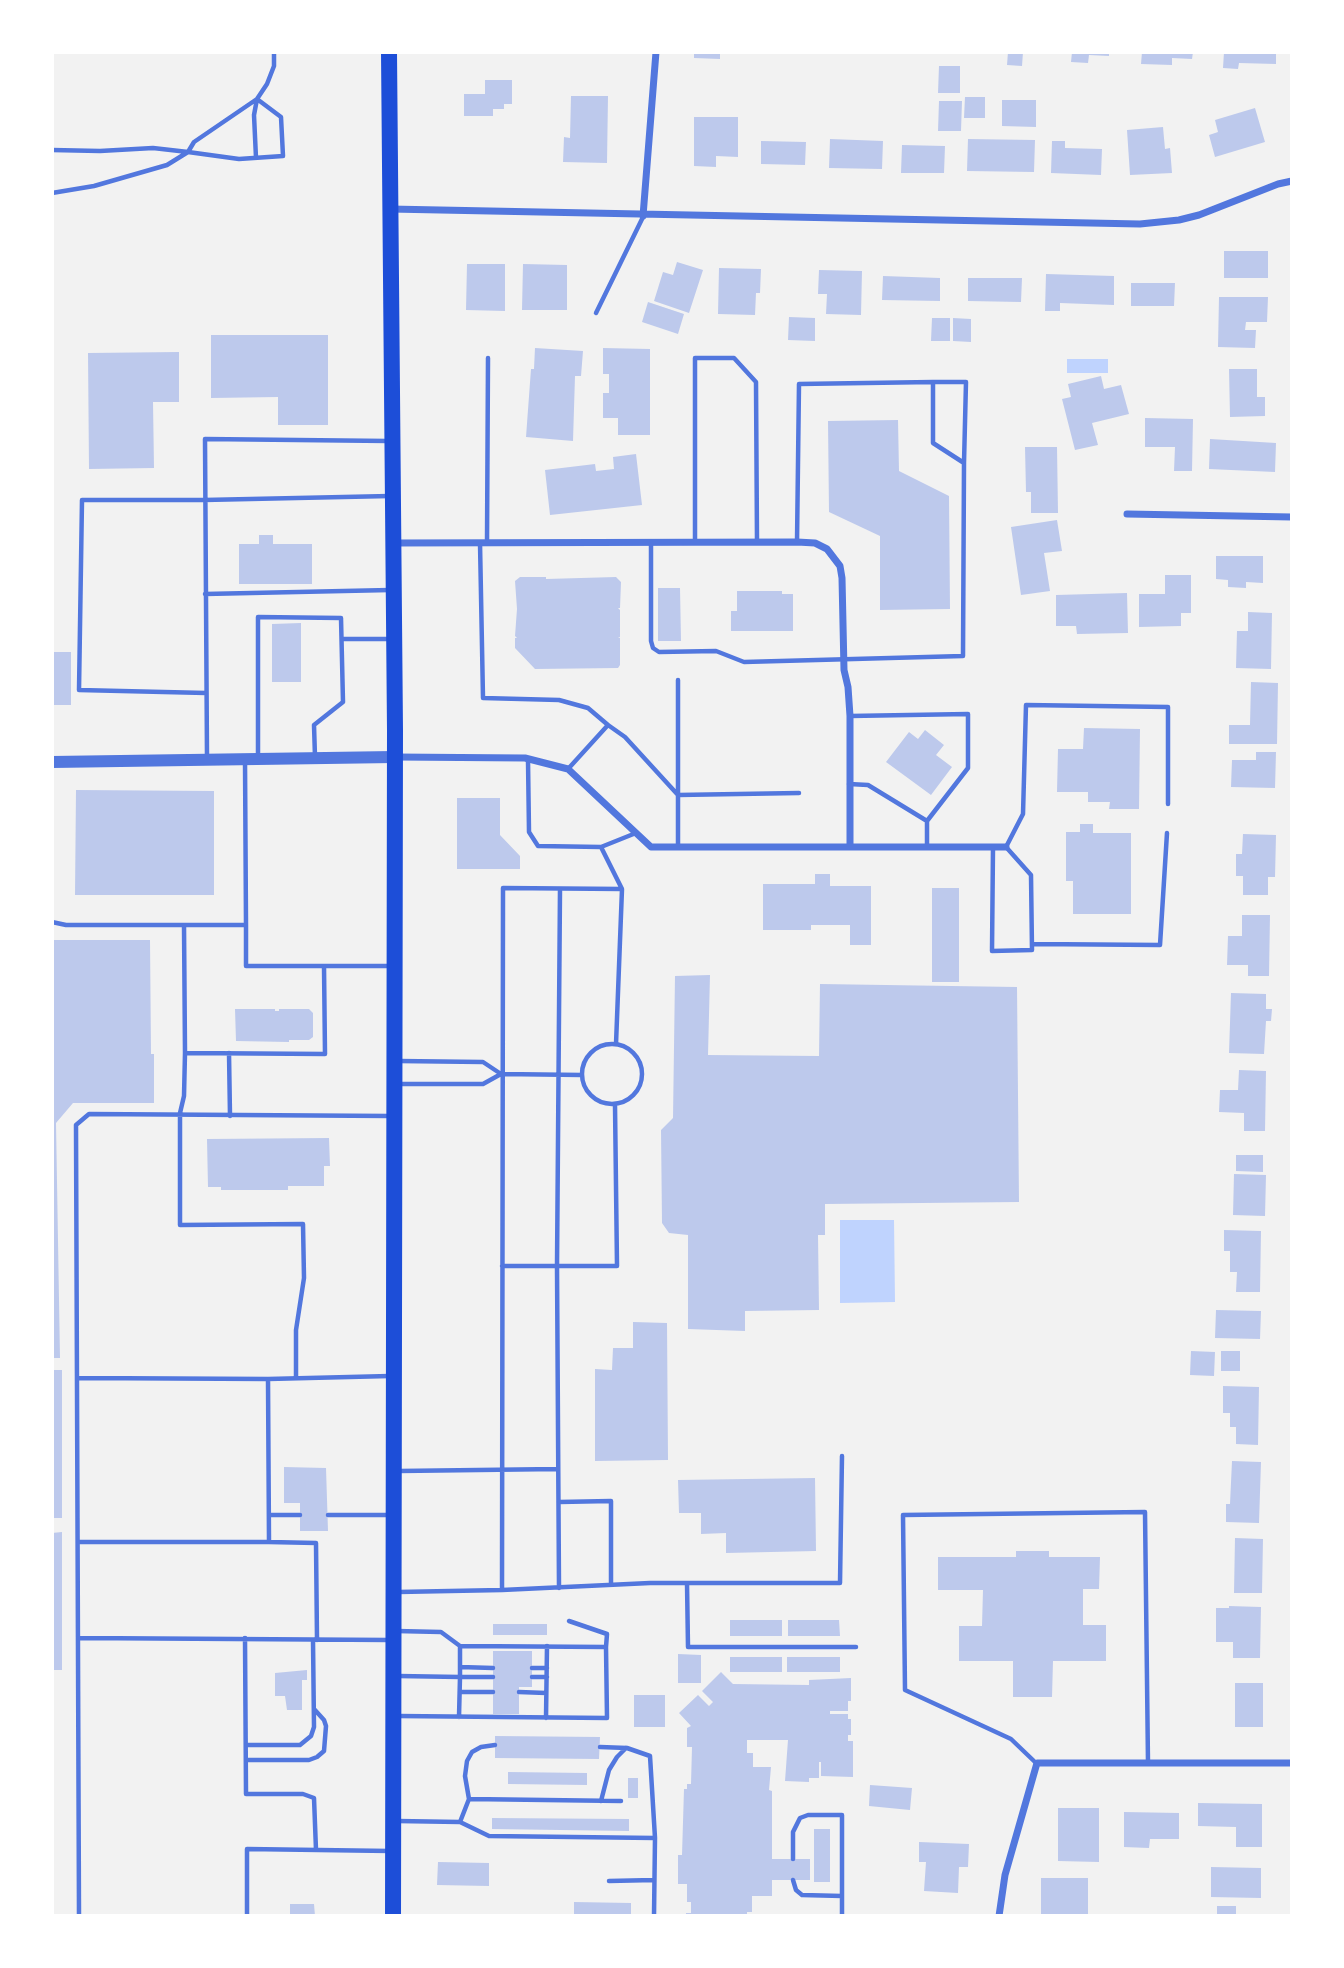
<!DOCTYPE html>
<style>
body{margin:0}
#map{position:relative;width:1344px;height:1968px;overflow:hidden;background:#f2f2f2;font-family:Overpass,sans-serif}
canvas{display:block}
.frame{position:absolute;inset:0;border:54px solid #fff;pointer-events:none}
</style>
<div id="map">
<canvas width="1344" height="1968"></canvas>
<div class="frame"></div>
</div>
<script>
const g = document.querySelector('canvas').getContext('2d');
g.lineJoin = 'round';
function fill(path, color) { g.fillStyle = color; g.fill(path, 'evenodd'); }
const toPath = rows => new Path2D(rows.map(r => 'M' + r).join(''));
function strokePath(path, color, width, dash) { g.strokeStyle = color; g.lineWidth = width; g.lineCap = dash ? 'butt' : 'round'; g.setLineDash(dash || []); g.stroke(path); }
fill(toPath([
 [1067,359,1108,359,1108,373,1067,373],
 [840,1220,894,1220,895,1302,840,1303]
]), '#bfd3fe');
fill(toPath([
 [694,52,720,52,720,59,694,58],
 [1008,52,1023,52,1022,66,1007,65],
 [1072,52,1109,52,1109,56,1089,55,1088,63,1071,62],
 [1142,52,1193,52,1192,59,1172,58,1172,65,1141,64],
 [1224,52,1276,52,1276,64,1239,63,1238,69,1223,68],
 [939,66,960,66,960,93,938,93],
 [485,80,512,80,512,104,504,104,504,109,493,109,493,116,464,116,464,94,485,94],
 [571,96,608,96,607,163,563,162,564,137,570,138],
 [965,97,985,97,985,118,964,118],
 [1002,100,1036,100,1036,127,1002,126],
 [939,101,962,101,961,131,938,131],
 [1255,108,1265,142,1215,157,1209,135,1218,132,1215,120],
 [694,117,738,117,738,157,716,156,716,167,694,166],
 [1163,127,1165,149,1170,148,1172,173,1130,175,1127,130],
 [830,139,883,141,882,169,829,168],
 [968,139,1035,140,1034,172,967,171],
 [761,141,806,142,805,165,761,164],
 [1052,141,1065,141,1065,148,1102,149,1101,175,1051,173],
 [902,145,945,146,944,173,901,173],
 [1224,251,1268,251,1268,278,1224,278],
 [677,262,703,270,689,313,654,301,663,272,673,275],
 [467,264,505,264,505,311,466,310],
 [523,264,567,265,567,310,522,310],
 [719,268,761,269,760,293,756,293,755,315,718,314],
 [819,270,862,271,861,315,826,314,827,294,818,294],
 [1046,274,1114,276,1114,305,1060,303,1060,311,1045,311],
 [883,276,940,278,940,301,882,300],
 [968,278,1022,278,1021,302,968,301],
 [1131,283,1175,283,1174,306,1131,306],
 [1219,297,1268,297,1267,322,1246,322,1245,330,1256,330,1255,348,1218,347],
 [648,302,684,314,678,334,642,322],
 [789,317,815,318,815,341,788,340],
 [932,318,950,318,950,341,931,341],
 [953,318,971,319,971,342,953,341],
 [211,335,328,335,328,425,278,425,278,397,211,398],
 [535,348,583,351,581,376,575,376,573,441,526,437,531,369,534,369],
 [603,348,650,349,650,435,618,435,618,418,603,418,603,393,609,393,609,374,603,374],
 [179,352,179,402,153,402,154,468,89,469,88,353],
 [1229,369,1257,369,1257,397,1265,397,1265,416,1230,417],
 [1101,376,1104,389,1121,385,1129,414,1092,423,1098,445,1075,450,1062,399,1071,397,1068,384],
 [1145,418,1193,419,1192,471,1174,471,1175,447,1145,447],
 [898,420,899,471,949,496,950,609,880,610,880,536,829,512,828,421],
 [1210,439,1276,443,1275,472,1209,469],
 [1025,447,1057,447,1058,513,1031,513,1031,492,1026,492],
 [636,454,642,505,550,515,545,470,595,464,596,471,614,469,613,457],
 [1057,520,1062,551,1044,553,1050,591,1021,595,1011,527],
 [259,535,273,535,273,544,312,544,312,584,239,584,239,544,259,544],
 [1216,556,1263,556,1263,583,1246,582,1246,588,1228,587,1228,580,1216,579],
 [1165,575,1191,575,1191,613,1181,613,1181,626,1139,627,1139,594,1165,594],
 [520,577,546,577,546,579,616,577,621,582,620,608,618,608,620,610,620,637,618,637,620,638,620,665,618,668,535,669,515,648,515,638,517,638,515,636,517,609,515,581],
 [658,588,680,588,681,641,658,641],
 [737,591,782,591,782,594,793,594,793,631,731,631,731,611,737,611],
 [1127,593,1128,633,1077,634,1076,626,1056,626,1056,595],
 [1248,612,1272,613,1271,669,1236,668,1237,631,1248,631],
 [301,623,301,682,272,682,272,624],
 [53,652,71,652,71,705,53,705],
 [1251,682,1278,683,1277,744,1229,744,1229,725,1250,725],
 [1084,728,1140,729,1139,809,1109,809,1110,802,1088,802,1088,792,1057,792,1058,749,1083,749],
 [925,730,944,745,936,755,952,767,931,795,886,762,909,732,918,739],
 [1256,752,1276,752,1275,788,1231,787,1232,760,1256,760],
 [76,790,214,791,214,895,75,895],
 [457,798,500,798,500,835,520,856,520,869,457,869],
 [1080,824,1093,824,1093,833,1131,833,1131,914,1073,914,1073,881,1066,881,1066,832,1080,832],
 [1243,834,1276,835,1275,877,1268,877,1268,895,1243,895,1243,876,1236,876,1236,854,1242,854],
 [815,874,830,874,830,886,871,886,871,945,850,945,850,925,811,925,811,930,763,930,763,884,815,884],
 [932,888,959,888,959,982,932,982],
 [1242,915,1270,915,1269,976,1248,976,1248,965,1227,965,1228,936,1242,936],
 [52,940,150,940,151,1054,154,1054,154,1103,73,1103,56,1123,60,1358,52,1358],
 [710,975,708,1055,819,1056,820,984,1017,987,1019,1202,825,1204,825,1235,818,1235,819,1310,745,1311,745,1331,688,1329,688,1235,669,1233,662,1223,661,1130,673,1118,675,976],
 [1231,993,1266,994,1266,1009,1272,1009,1271,1021,1266,1021,1264,1054,1229,1053],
 [235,1009,275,1009,275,1011,279,1011,279,1009,309,1009,313,1013,313,1037,309,1040,289,1040,289,1042,236,1041],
 [1239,1070,1266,1071,1265,1131,1244,1131,1244,1113,1219,1112,1220,1090,1238,1090],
 [329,1138,330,1166,324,1166,324,1186,288,1186,288,1190,221,1190,221,1187,208,1187,207,1139],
 [1236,1155,1263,1155,1263,1172,1236,1171],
 [1234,1174,1266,1175,1265,1216,1233,1215],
 [1224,1230,1261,1231,1260,1292,1236,1292,1237,1272,1230,1272,1230,1251,1224,1251],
 [1216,1310,1261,1311,1260,1339,1215,1338],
 [633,1322,667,1323,668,1460,595,1461,595,1369,612,1370,613,1348,633,1348],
 [1191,1351,1215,1352,1214,1376,1190,1375],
 [1221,1351,1240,1351,1240,1371,1221,1371],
 [52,1370,62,1370,62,1518,52,1518],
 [1223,1386,1259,1387,1258,1445,1236,1444,1236,1427,1230,1427,1230,1413,1223,1413],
 [1232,1461,1261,1462,1259,1523,1226,1522,1226,1504,1230,1504],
 [284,1467,326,1468,328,1531,300,1531,300,1503,284,1503],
 [815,1478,816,1551,726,1553,726,1533,701,1534,701,1513,679,1513,678,1480],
 [62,1532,62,1670,52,1670,52,1533],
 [1235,1538,1263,1539,1262,1593,1234,1593],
 [1016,1551,1049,1551,1049,1557,1100,1557,1099,1589,1083,1589,1083,1625,1106,1625,1106,1661,1053,1661,1052,1697,1013,1697,1013,1661,959,1661,959,1626,982,1626,983,1590,938,1590,938,1557,1016,1557],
 [1229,1606,1261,1607,1260,1658,1233,1658,1233,1642,1216,1642,1216,1608,1229,1608],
 [730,1620,782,1620,782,1636,730,1636],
 [788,1620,839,1620,840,1636,788,1636],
 [493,1624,547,1624,547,1635,493,1635],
 [493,1651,532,1651,532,1687,519,1687,519,1714,493,1714],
 [678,1654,701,1655,701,1683,678,1683],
 [730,1657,782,1657,782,1672,730,1672],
 [787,1657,840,1657,840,1672,787,1672],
 [307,1670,307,1680,302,1680,302,1710,287,1710,285,1696,275,1696,275,1673],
 [721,1672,733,1684,809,1685,809,1680,851,1678,851,1701,848,1701,848,1711,830,1711,830,1714,848,1714,848,1719,851,1719,851,1735,848,1735,848,1741,853,1741,853,1777,821,1776,821,1762,819,1762,819,1778,809,1778,809,1782,785,1781,788,1740,747,1740,747,1753,753,1753,753,1767,771,1767,769,1790,772,1791,772,1859,810,1859,810,1880,772,1880,772,1896,752,1896,752,1912,747,1912,747,1916,686,1916,686,1913,691,1913,691,1902,687,1902,687,1884,678,1884,678,1855,682,1855,684,1789,687,1789,687,1784,691,1784,692,1747,687,1747,687,1728,691,1726,679,1713,698,1695,709,1706,713,1702,702,1691],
 [1235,1683,1263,1683,1263,1727,1235,1727],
 [634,1695,665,1695,665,1727,634,1727],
 [495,1736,600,1737,599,1759,495,1758],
 [508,1772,587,1773,587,1785,508,1784],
 [628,1778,638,1778,638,1798,628,1798],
 [870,1785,912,1788,910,1810,869,1806],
 [1198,1803,1262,1804,1262,1847,1236,1847,1236,1827,1198,1826],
 [1058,1808,1099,1808,1099,1862,1058,1861],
 [1124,1812,1179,1813,1179,1839,1150,1839,1149,1848,1124,1847],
 [492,1818,629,1819,629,1831,492,1829],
 [814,1829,830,1829,830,1882,814,1882],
 [919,1842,969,1844,968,1867,959,1867,958,1893,924,1891,926,1862,919,1862],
 [438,1862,489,1863,489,1886,437,1885],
 [1211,1867,1261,1868,1261,1898,1211,1897],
 [1041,1878,1088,1878,1088,1916,1041,1916],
 [574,1902,631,1903,631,1916,574,1916],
 [290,1904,314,1904,315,1916,290,1916],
 [1217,1906,1236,1906,1236,1916,1217,1916]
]), '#bdc9ec');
strokePath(toPath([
 [257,99,281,117,283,156,239,159,188,152,194,142,257,99],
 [52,150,100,151,153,148,188,152,167,165,94,186,52,193],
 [256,158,254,115,257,99,267,84,274,66,274,52],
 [596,313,643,217],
 [933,382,966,382,964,463],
 [695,542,695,358,734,358,756,382,757,542],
 [480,543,483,698,559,700,588,708,608,725,568,769],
 [487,543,488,358],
 [651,543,651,641,653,648,659,652,716,651,744,662,963,656,964,463,933,443,933,382,799,384,797,542],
 [205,594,390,590],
 [342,639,390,639],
 [678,680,678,846],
 [206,693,79,690,82,500,204,500,390,496],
 [850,716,968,714,968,768,927,821,927,846],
 [608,725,625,737,678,795,799,793],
 [258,757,258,617,341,618,343,702,314,725,315,757],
 [207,758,205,439,388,441],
 [245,760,246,925,184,925,185,1053,184,1096,180,1113,180,1225,303,1224,304,1278,296,1330,296,1378],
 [528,760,529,832,538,846,601,847,636,833],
 [849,784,868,785,927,821],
 [601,847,622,889],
 [993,847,992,951,1032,950,1031,875,1006,847,1023,814,1026,705,1168,707,1168,804],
 [52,922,66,925,184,925],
 [246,925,246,966,390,966],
 [1032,944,1160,945,1167,833],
 [616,1044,622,889,503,888,502,1590,650,1583,840,1583,842,1456],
 '582 1074a30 30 0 1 1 60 0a30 30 0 1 1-60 0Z',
 [185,1053,325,1054,324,966],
 [229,1053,230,1116],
 [398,1061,483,1062,501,1074],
 [398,1084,483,1084,501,1074,582,1075],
 [502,1266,617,1266,615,1105],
 [78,1378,268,1379],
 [399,1471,558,1469],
 [559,1502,611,1501,611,1585],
 [269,1515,300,1515],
 [328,1515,391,1515],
 [78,1542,269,1542],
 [687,1583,688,1647,856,1647],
 [559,1588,557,1266,560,889],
 [398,1592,502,1590],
 [569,1621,607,1634,606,1647],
 [396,1631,441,1632,460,1646,606,1647,607,1718,398,1716],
 [79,1638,389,1640],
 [245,1638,246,1794,303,1794,314,1798,316,1850],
 [317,1640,316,1543,269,1542,268,1379,390,1376],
 [460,1667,493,1668],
 [532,1668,547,1668],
 [398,1676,460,1677,460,1646],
 [532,1677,547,1677],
 [460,1692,493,1692],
 [519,1692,546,1693],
 [459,1717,460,1677,493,1677],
 [546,1718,547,1646],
 [246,1745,300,1745,311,1736,314,1727,313,1640],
 [600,1747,627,1748,650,1756,655,1838,654,1916],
 [246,1760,309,1760,317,1757,324,1751,326,1726,324,1720,314,1709],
 [1036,1763,1011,1739,905,1690,903,1515,1145,1512,1148,1763],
 [469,1799,621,1801],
 [601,1801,609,1770,617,1757,626,1748],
 [397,1821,460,1822,489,1836,655,1838],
 [460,1822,469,1799,465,1776,467,1761,472,1752,481,1747,495,1745],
 [793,1859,793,1832,800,1818,808,1815,842,1815,842,1916],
 [793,1880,796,1890,802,1895,842,1896],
 [609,1881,654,1880],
 [79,1916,76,1125,89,1114,390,1116],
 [247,1916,247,1849,390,1851]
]), '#5277de', 4.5);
strokePath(toPath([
 [390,209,1140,224,1179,220,1199,215,1278,184,1292,181],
 [643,216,656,52],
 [1127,514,1292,517],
 [393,543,797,542,815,543,827,549,840,566,842,578,844,670,848,687,850,716,850,847],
 [395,757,525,758,568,769,651,847,1006,847],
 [999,1916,1005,1875,1037,1763,1292,1763]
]), '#5277de', 7);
strokePath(toPath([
 [52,762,394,757]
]), '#5277de', 12);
strokePath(toPath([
 [389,52,395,730,393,1916]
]), '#1d4ed8', 16);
</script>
